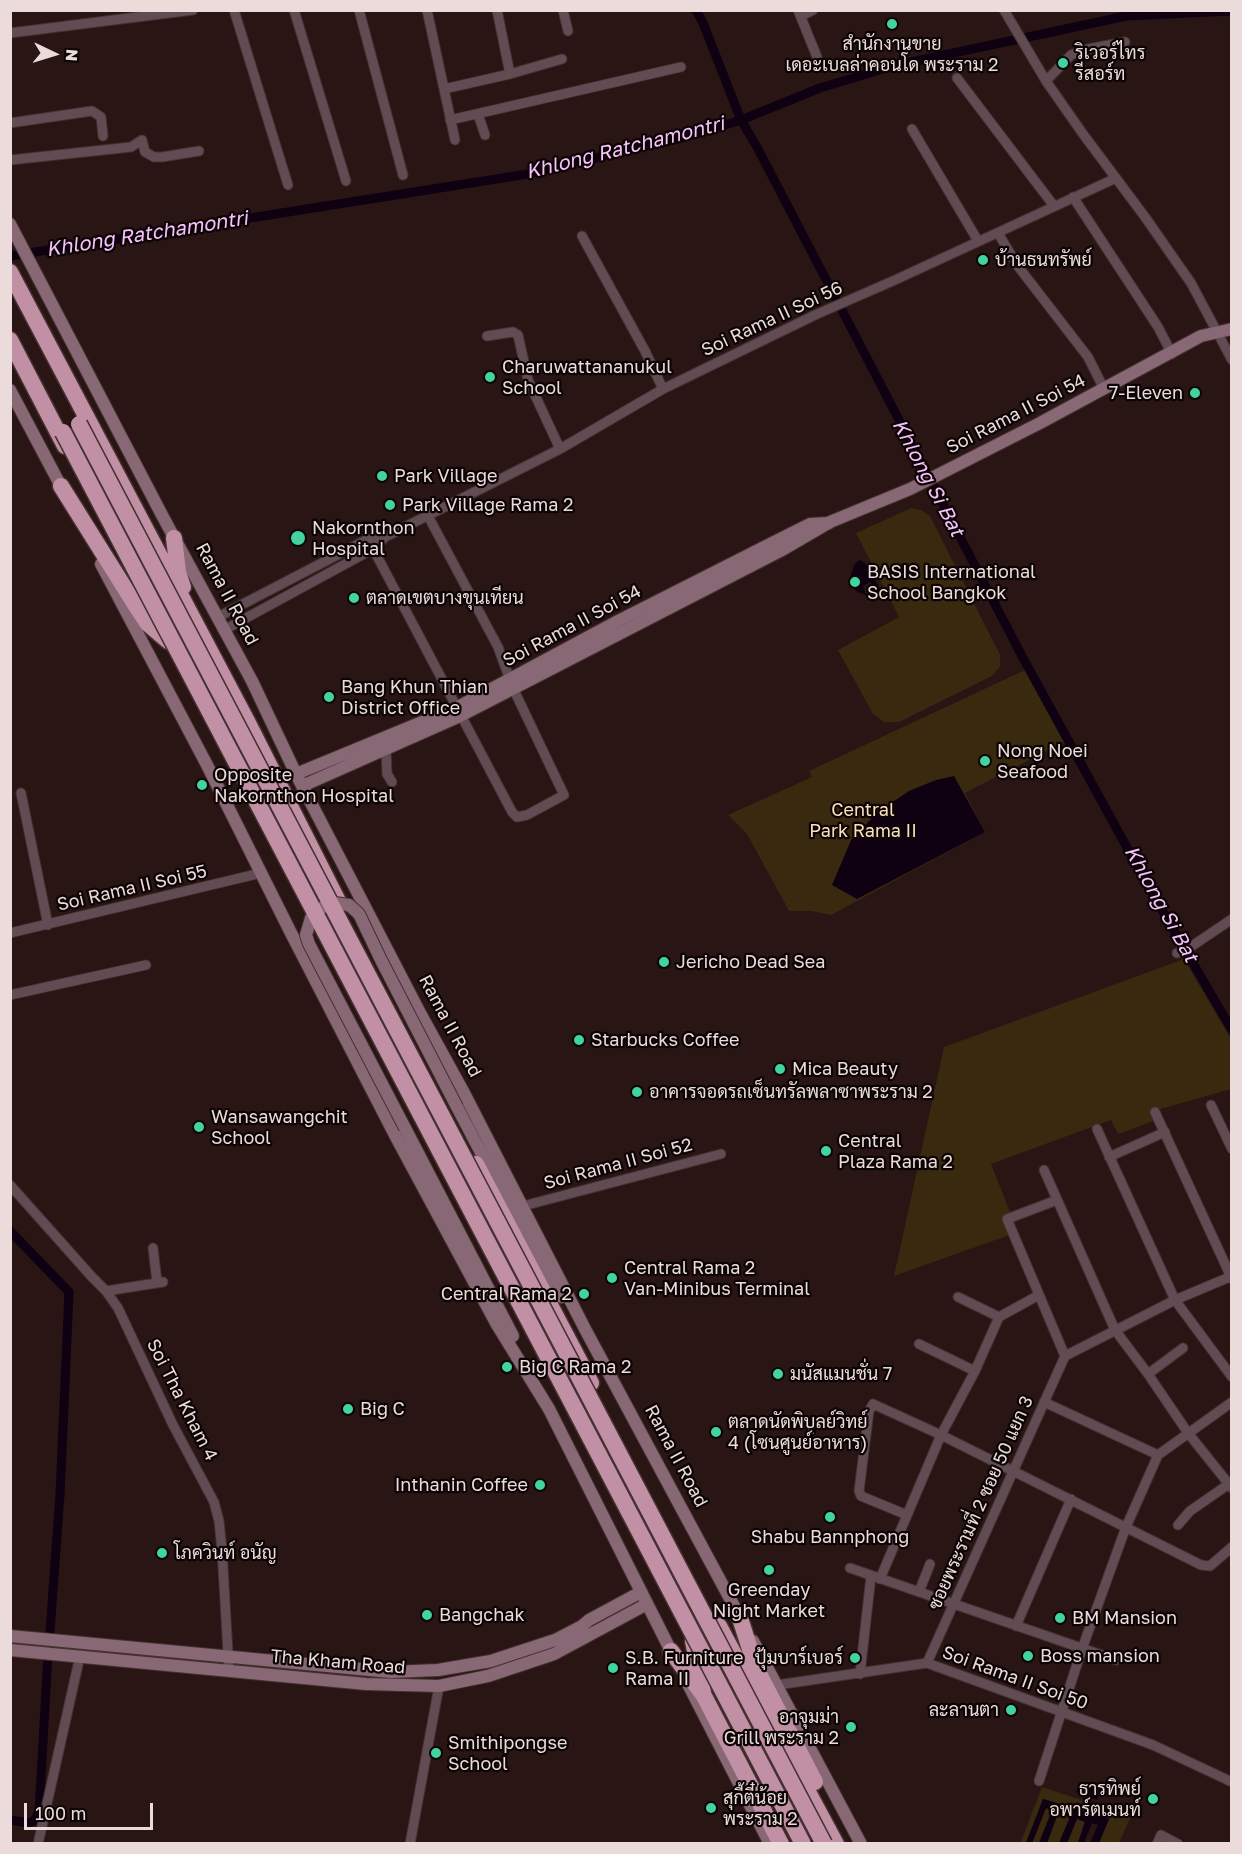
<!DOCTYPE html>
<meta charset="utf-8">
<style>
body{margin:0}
#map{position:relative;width:1242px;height:1854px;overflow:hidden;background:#291514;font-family:"Golos Text",sans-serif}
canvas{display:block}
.frame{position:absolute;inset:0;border:12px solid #ebdcdb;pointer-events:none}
.north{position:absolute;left:24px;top:24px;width:60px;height:60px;-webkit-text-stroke:4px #0c0404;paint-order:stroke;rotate:94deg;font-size:16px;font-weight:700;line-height:24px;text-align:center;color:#ebdcdb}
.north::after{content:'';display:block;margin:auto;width:21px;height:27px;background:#ebdcdb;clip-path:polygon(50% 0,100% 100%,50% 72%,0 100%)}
.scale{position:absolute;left:24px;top:1803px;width:129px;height:27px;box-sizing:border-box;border:3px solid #ebdcdb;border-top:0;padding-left:8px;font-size:18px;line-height:21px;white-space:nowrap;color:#ebdcdb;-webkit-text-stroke:4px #0c0404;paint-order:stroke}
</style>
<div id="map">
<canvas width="1242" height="1854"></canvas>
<div class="frame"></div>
<div class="north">N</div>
<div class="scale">100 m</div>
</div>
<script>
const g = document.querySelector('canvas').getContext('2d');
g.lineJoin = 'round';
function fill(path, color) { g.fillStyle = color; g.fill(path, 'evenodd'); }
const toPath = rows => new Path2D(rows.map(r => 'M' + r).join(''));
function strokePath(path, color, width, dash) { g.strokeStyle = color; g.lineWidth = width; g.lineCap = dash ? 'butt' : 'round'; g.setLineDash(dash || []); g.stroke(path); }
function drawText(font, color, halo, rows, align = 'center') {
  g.font = font + ' "Golos Text",Sarabun,sans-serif'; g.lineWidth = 4.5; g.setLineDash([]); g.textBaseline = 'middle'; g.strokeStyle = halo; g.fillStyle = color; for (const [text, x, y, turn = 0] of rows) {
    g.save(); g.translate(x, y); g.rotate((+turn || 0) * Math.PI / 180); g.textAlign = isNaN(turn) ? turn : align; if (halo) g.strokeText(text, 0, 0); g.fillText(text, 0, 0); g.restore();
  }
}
fill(toPath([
 [911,508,921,510,930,516,1000,655,1000,667,992,676,899,722,884,722,873,714,838,650,899,617,856,533],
 [1025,670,1064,742,965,793,985,832,831,915,811,911,789,911,747,834,728,815,812,777,809,771],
 [1184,959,1231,1039,1231,1089,1150,1112,1154,1121,1118,1134,1111,1120,991,1164,1018,1232,894,1276,944,1047],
 [1042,1787,1131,1816,1119,1843,1099,1843,1109,1819,1044,1799,1026,1843,1020,1844],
 [1046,1808,1052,1810,1039,1843,1032,1844],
 [1058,1813,1070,1817,1059,1843,1047,1844],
 [1077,1819,1085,1821,1078,1843,1067,1844]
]), '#38290f');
fill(toPath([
 [859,560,864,562,878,585,875,589,870,582,863,586,866,595,857,592,851,584,850,578,854,565],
 [954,776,985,832,857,899,832,885,852,838,878,812,909,791,936,780],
 [1079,1783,1100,1791,1097,1800,1076,1792],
 [1043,1799,1109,1819,1099,1843,1090,1843,1098,1825,1092,1823,1084,1843,1078,1843,1085,1822,1077,1819,1067,1843,1059,1843,1070,1817,1058,1813,1047,1843,1039,1843,1052,1810,1046,1808,1032,1843,1026,1843]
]), '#0f0012');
strokePath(toPath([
 [696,10,703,23,741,120,757,147,1023,658,1152,893,1232,1030],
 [10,256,528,174,689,136,741,120,820,88,893,66,1126,16,1232,11],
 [10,1231,69,1292,60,1495,47,1672,39,1812,34,1821,28,1823,10,1820]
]), '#0f0012', 9);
const street = toPath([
 [234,10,288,185],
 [294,10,346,181],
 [359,10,403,175],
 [427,10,455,140],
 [497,10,510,74],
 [563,10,568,31],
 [798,10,817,57],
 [1004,10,1046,81,1083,134,1145,217,1191,283,1232,360],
 [801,16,813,10],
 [10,33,193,10],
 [957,78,1054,206],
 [1046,81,1071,55,1083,50,1125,42],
 [444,89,510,74,562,59],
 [478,114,485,135],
 [450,120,681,67],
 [10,123,92,111,101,117,103,136],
 [912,129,978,241],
 [10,160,131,147,142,140,145,152,154,157,162,157,199,151],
 [1073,197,1158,327,1172,354],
 [998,233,1017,265,1088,357,1104,389],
 [582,236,645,351,663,389],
 [487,336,513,332,518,335,528,380,560,449],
 [385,537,560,449,663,389,815,315,895,280,1116,178],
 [368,539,512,812,517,817,527,815,564,795,513,688,498,647,427,514],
 [218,617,368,539,385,537,373,549,224,630],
 [386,748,387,774,392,782],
 [21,793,48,925],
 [10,933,261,873],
 [1177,953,1192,946,1232,919],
 [10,995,146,965],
 [1211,1105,1232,1149],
 [1155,1112,1232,1279],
 [1097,1129,1175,1300,1232,1377],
 [1109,1157,1165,1132],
 [1044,1170,1115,1330,1148,1374,1188,1433,1232,1488],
 [10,1185,92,1277,106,1291,118,1308,173,1425,214,1502,219,1521,222,1550,229,1670],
 [1057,1200,1007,1219,1065,1356,1175,1300,1232,1276],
 [523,1206,721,1154],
 [153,1248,157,1282],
 [106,1291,163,1282],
 [958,1297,999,1317],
 [919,1344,975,1371],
 [1148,1374,1183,1348],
 [1044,1402,1158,1455],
 [907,1515,861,1496,859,1491,869,1411,873,1404,941,1435,1201,1565,1210,1566,1232,1547],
 [1178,1525,1190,1511,1229,1484],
 [850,1568,1116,1660],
 [880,1579,941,1435,975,1371,999,1317,1039,1295],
 [919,1592,930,1564],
 [1016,1626,1071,1499],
 [927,1663,1065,1356],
 [860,1674,871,1576],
 [777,1685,927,1663,1153,1745,1232,1782],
 [1039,1781,1082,1649,1126,1527,1158,1455,1232,1402],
 [38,1844,80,1656],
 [410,1844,439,1686],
 [1157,1844,1161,1835,1178,1844]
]);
const secondary = toPath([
 [10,224,163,517,252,681,296,774,420,1013,464,1093,585,1329,742,1621],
 [10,390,64,492],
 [101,564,207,765,291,933,396,1137,496,1323,549,1409,675,1659],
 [296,774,456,708,618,621,772,543,810,524,829,523],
 [302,786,460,716,782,550,830,522,910,489,1040,423,1201,336,1232,329],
 [457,1107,529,1244,548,1277,562,1297],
 [405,1128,513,1336],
 [10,1636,391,1672,438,1670,491,1661,555,1640,582,1626,589,1620,641,1592],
 [753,1641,861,1844],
 [10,1650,366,1684,439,1686,488,1676,554,1654,647,1604],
 [687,1682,770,1844]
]);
const highway = toPath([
 [10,272,248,723,340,905],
 [10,340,65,446],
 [61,486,136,606,148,624,168,641],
 [174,538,178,572,183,587],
 [476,1164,591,1383],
 [739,1615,756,1668,815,1782],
 [719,1626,836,1844],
 [693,1641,703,1692],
 [671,1651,704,1696,781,1844]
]);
strokePath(street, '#443130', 11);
strokePath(secondary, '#443130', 14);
strokePath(highway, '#443130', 19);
strokePath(street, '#614c54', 9);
strokePath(secondary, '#886875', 12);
strokePath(highway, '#c290a5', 16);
const secondaryBridge = toPath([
 [405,1128,309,944,306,935,311,918,315,912,328,904,335,903,349,905,359,914,381,960,457,1107]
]);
const highwayBridge = toPath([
 [79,424,824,1844],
 [63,432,803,1844]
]);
strokePath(secondaryBridge, '#443130', 14, []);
strokePath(highwayBridge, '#443130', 19, []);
strokePath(secondaryBridge, '#886875', 12);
strokePath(highwayBridge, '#c290a5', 16);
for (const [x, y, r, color] of [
 [892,24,6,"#41d4a1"],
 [1063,63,6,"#41d4a1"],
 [983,260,6,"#41d4a1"],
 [490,377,6,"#41d4a1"],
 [1195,393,6,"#41d4a1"],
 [382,476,6,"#41d4a1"],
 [390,505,6,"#41d4a1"],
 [298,538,8,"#41d4a1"],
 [855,582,6,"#41d4a1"],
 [354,598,6,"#41d4a1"],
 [329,697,6,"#41d4a1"],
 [985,761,6,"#41d4a1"],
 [202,785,6,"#41d4a1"],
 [664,962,6,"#41d4a1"],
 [579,1040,6,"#41d4a1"],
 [780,1069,6,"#41d4a1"],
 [637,1092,6,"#41d4a1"],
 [199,1127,6,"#41d4a1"],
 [826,1151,6,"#41d4a1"],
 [612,1278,6,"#41d4a1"],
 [584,1294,6,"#41d4a1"],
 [507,1367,6,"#41d4a1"],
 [778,1374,6,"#41d4a1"],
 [348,1409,6,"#41d4a1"],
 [716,1432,6,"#41d4a1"],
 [540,1485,6,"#41d4a1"],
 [830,1517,6,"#41d4a1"],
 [162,1553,6,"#41d4a1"],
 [769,1570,6,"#41d4a1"],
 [427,1615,6,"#41d4a1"],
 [1060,1618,6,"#41d4a1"],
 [1028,1656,6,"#41d4a1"],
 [855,1658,6,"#41d4a1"],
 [613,1668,6,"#41d4a1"],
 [1011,1710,6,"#41d4a1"],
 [851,1727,6,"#41d4a1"],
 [436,1753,6,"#41d4a1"],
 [1153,1799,6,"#41d4a1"],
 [711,1808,6,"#41d4a1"]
]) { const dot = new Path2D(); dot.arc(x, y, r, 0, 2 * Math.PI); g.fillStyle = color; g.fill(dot); strokePath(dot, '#0c0404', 2); }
drawText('18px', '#ebdcdb', '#0c0404', [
 ["สำนักงานขาย",892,44,"center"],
 ["เดอะเบลล่าคอนโด พระราม 2",892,65,"center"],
 ["ริเวอร์ไทร",1075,53],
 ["รีสอร์ท",1075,74],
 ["บ้านธนทรัพย์",995,260],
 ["Charuwattananukul",502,367],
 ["School",502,388],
 ["7-Eleven",1183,393,"right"],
 ["Park Village",394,476],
 ["Park Village Rama 2",402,505],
 ["Nakornthon",312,528],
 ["Hospital",312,549],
 ["BASIS International",867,572],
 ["School Bangkok",867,593],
 ["ตลาดเขตบางขุนเทียน",366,598],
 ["Bang Khun Thian",341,687],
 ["District Office",341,708],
 ["Nong Noei",997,751],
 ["Seafood",997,772],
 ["Opposite",214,775],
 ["Nakornthon Hospital",214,796],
 ["Jericho Dead Sea",676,962],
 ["Starbucks Coffee",591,1040],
 ["Mica Beauty",792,1069],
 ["อาคารจอดรถเซ็นทรัลพลาซาพระราม 2",649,1092],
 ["Wansawangchit",211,1117],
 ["School",211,1138],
 ["Central",838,1141],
 ["Plaza Rama 2",838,1162],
 ["Central Rama 2",624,1268],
 ["Van-Minibus Terminal",624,1289],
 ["Central Rama 2",572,1294,"right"],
 ["Big C Rama 2",519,1367],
 ["มนัสแมนชั่น 7",790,1374],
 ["Big C",360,1409],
 ["ตลาดนัดพิบูลย์วิทย์",728,1422],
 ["4 (โซนศูนย์อาหาร)",728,1443],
 ["Inthanin Coffee",528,1485,"right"],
 ["Shabu Bannphong",830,1537,"center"],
 ["โภควินท์ อนัญ",174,1553],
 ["Greenday",769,1590,"center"],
 ["Night Market",769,1611,"center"],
 ["Bangchak",439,1615],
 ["BM Mansion",1072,1618],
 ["Boss mansion",1040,1656],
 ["S.B. Furniture",625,1658],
 ["Rama II",625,1679],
 ["ปุ้มบาร์เบอร์",843,1658,"right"],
 ["ละลานตา",999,1710,"right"],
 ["อาจุมม่า",839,1717,"right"],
 ["Grill พระราม 2",839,1738,"right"],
 ["Smithipongse",448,1743],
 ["School",448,1764],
 ["ธารทิพย์",1141,1789,"right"],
 ["อพาร์ตเมนท์",1141,1810,"right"],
 ["สุกี้ตี๋น้อย",723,1798],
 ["พระราม 2",723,1819]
], 'left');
drawText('18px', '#ebdcdb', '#0c0404', [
 ["Soi Rama II Soi 56",772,319,-25],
 ["Soi Rama II Soi 54",1016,414,-27],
 ["Rama II Road",227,594,62],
 ["Soi Rama II Soi 54",572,626,-28],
 ["Soi Rama II Soi 55",132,888,-13],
 ["Rama II Road",450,1026,62],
 ["Soi Rama II Soi 52",618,1164,-15],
 ["Soi Tha Kham 4",182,1400,63],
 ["Rama II Road",676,1456,62],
 ["ซอยพระรามที่ 2 ซอย 50 แยก 3",981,1503,-66],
 ["Tha Kham Road",338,1662,5],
 ["Soi Rama II Soi 50",1015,1678,20]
]);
drawText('18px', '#f9e0b9', '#0c0404', [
 ["Central",863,810],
 ["Park Rama II",863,831]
]);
drawText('italic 20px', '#f7c2fc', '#0c0404', [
 ["Khlong Ratchamontri",625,148,-14],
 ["Khlong Ratchamontri",147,234,-9],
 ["Khlong Si Bat",928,478,62],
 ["Khlong Si Bat",1161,904,61]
]);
</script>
